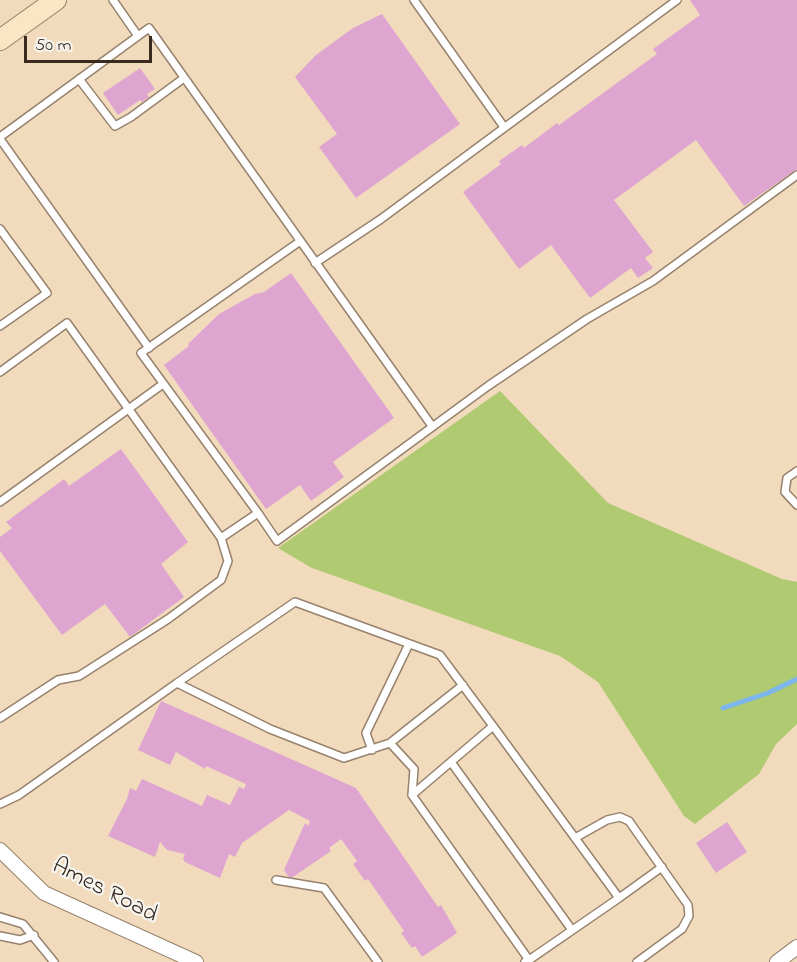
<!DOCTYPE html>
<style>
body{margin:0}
#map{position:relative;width:797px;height:962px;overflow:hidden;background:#f1dbbc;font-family:"Indie Flower",sans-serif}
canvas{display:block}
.scale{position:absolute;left:24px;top:36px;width:128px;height:27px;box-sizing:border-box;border:3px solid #3b2a1e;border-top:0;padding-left:8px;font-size:18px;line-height:21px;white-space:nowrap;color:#3b2a1e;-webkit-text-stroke:4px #f6f6f2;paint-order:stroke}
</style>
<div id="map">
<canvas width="797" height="962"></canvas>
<div class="scale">50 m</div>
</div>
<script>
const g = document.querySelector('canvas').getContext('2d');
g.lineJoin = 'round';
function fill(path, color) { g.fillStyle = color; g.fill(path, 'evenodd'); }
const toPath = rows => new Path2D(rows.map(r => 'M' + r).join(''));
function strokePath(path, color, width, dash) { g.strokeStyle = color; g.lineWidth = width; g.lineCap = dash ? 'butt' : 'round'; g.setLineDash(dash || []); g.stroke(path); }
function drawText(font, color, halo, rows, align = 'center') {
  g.font = font + ' "Indie Flower",sans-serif'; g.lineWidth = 4.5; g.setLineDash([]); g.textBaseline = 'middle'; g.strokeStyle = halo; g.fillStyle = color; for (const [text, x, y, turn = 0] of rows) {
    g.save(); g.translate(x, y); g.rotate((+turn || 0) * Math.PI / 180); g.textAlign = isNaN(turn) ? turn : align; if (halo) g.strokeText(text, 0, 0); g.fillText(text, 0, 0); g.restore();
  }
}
fill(toPath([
 [500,391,608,503,782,579,797,582,797,724,776,744,759,774,695,824,684,816,598,682,560,656,312,568,278,548]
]), '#afca71');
strokePath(toPath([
 [723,708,768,693,797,679]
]), '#7db5ed', 5);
fill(toPath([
 [690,0,797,0,797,169,744,206,696,140,614,200,653,252,645,258,653,268,638,278,631,268,590,298,551,245,519,269,463,192,501,164,499,161,522,145,524,148,557,123,559,125,657,54,653,49,700,15],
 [382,14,460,124,356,198,319,147,337,134,295,77,316,55,353,28],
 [140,68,155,89,147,94,149,97,142,102,140,100,118,115,103,93],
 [291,273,394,418,333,462,344,477,311,501,300,485,266,509,164,365,189,346,188,344,219,314,255,294,264,292],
 [121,449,188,542,161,564,184,597,130,637,105,604,62,635,0,551,0,537,12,528,6,522,64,479,69,486],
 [161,701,356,788,438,907,441,905,457,933,422,957,415,946,412,948,401,933,404,931,368,879,365,881,353,864,357,861,341,839,329,848,331,851,290,879,284,870,305,823,308,826,310,821,289,810,242,843,235,857,229,854,220,878,185,862,183,859,185,854,167,850,160,842,155,857,108,836,127,799,130,788,136,791,142,779,202,806,207,795,230,805,239,787,244,789,246,784,206,766,205,769,176,752,170,765,138,750],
 [727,822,747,852,716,873,696,843]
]), '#dfa5d1');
const lane = toPath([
 [113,0,138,36],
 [414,0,504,127],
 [79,79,115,126,131,117,184,78],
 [0,137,149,28,432,426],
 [0,139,149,348],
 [0,229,47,293,0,326],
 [315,263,381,219,677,0],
 [0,372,67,323,221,538,228,561,221,580,168,619,79,676,58,680,0,718],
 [797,471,787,478,785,492,797,505],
 [0,502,163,384],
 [258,513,141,353,299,242],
 [221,538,258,513,277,541,488,386,587,319,653,281,797,175],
 [177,683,295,602,440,655,493,726],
 [390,743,463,685],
 [372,750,366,733,409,644],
 [451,762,572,930],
 [412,795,493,726,619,898,529,960],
 [0,804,19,795,177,683,270,729,344,758,390,743,414,769,412,795,529,960,525,962],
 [575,838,607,820,620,817,629,821,688,905,689,916,682,929,637,962],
 [276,880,324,888,378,962],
 [619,898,662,867],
 [0,917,23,924,54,962],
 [0,936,20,940,34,935]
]);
const street = toPath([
 [0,850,44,893,196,962],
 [777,962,797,947]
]);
const secondary = toPath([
 [0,40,56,0]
]);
strokePath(lane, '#96826d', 10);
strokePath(street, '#96826d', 16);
strokePath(secondary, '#96826d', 22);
strokePath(lane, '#fff', 7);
strokePath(street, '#fff', 14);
strokePath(secondary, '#fce5c4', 20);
drawText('24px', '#3b2a1e', '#f6f6f2', [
 ["Ames Road",104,892,27]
]);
</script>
